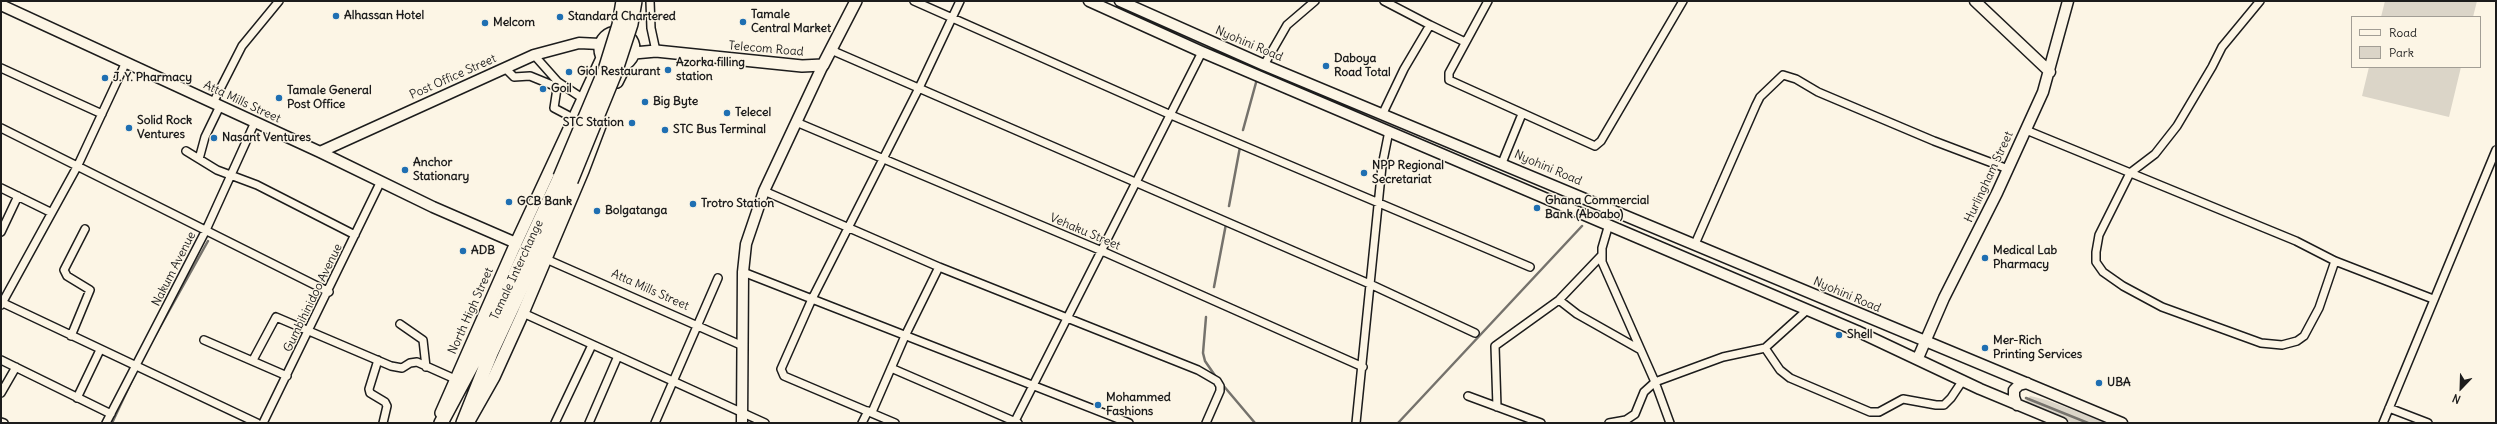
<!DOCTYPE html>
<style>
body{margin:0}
#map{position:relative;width:2497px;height:424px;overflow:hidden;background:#fcf5e5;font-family:Delius,sans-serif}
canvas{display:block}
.frame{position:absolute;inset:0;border:2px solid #1c1c1c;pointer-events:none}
.legend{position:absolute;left:2351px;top:16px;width:130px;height:52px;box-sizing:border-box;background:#fcf5e5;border:1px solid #a29e95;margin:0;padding:5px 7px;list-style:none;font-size:12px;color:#1c1c1c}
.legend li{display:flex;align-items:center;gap:8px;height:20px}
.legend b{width:20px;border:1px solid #a29e95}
.north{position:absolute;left:2441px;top:368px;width:40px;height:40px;-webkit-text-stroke:3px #fcf5e5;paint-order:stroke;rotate:203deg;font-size:11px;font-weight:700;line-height:16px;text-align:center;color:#1c1c1c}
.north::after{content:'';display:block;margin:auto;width:14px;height:18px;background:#1c1c1c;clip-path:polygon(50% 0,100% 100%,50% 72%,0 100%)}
</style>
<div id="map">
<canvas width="2497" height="424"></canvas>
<div class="frame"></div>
<ul class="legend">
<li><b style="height:5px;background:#fcf5e5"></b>Road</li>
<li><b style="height:11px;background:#dbd5c8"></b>Park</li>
</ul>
<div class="north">N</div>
</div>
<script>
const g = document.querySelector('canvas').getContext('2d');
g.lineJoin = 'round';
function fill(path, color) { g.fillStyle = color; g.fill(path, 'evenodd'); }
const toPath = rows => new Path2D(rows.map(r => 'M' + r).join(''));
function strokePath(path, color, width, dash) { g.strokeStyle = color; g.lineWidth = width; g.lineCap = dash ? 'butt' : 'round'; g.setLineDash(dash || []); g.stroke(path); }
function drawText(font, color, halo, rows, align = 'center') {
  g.font = font + ' Delius,sans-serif'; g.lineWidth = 3; g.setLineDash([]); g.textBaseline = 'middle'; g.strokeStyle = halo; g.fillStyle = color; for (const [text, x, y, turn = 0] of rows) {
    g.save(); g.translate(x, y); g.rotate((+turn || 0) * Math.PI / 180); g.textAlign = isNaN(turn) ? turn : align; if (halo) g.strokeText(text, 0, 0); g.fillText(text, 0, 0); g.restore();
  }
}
fill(toPath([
 [2385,1,2477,1,2473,17,2381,17],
 [2369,67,2461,67,2449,117,2362,96],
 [2030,396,2047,400,2107,423,2073,423,2030,404,2026,401]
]), '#dbd5c8');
strokePath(toPath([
 [1243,130,1257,79],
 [1229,206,1240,147],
 [1214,287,1226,224],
 [1206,317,1203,353,1205,361,1216,377],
 [145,354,208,241],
 [1222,384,1255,423],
 [2026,398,2088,423],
 [112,423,135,374],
 [1398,423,1582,226]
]), '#75726c', 2.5);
const street = toPath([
 [650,1,651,28,656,51],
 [914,1,1171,115,1530,267],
 [1488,1,1449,73,1449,80,1595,146,1601,141,1683,1],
 [2260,1,2222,47,2212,67,2177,126,2155,154,2130,173,2099,235,2096,252,2096,262,2103,272,2123,286,2162,307,2261,343,2282,345,2297,341,2304,336,2319,308,2335,261],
 [1430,25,1465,42],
 [831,50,1372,285,1475,333],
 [534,55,558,82,554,108,573,118],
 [1264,65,1287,25,1315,1],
 [1,68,102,114],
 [505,68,514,77,530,76,557,87],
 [558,82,582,98],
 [213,103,242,46,279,1],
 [1383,113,1404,69,1430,25,1384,1],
 [796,122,1102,251,1363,367],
 [1,128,329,292],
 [2026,130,2296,241,2335,261,2433,299],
 [186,151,217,170,257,185,355,235],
 [199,159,205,137,220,106],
 [1502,163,1522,114],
 [1,188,50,212],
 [764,191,939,267,1198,370,1217,381,1220,386,1220,391,1206,423],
 [1609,224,1602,248,1602,262,1655,382,1670,423],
 [1,232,18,196],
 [1695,244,1756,105,1760,97,1783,75,1796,79,1818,92,1934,141,2008,169],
 [546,259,743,346],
 [743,272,1129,423],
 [1559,300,1577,314,1639,349],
 [1,302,257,423],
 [1,305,78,165,126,62],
 [523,313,765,423],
 [400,324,423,340,426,367],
 [71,336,90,290,67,276,64,270,85,229],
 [204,340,287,376],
 [1765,348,1780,370,1790,378,1870,412,1879,412,1903,399,1936,405,1944,405,1951,398,1963,380],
 [1,360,111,414],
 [253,360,276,317,391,366,402,368,410,363,417,362,455,379],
 [378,360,369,389,370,393,385,402,387,406,383,423],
 [891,368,1018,423],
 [1,393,16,367],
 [1468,396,1541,423],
 [77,398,100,350],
 [1497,407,1495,346,1559,300,1601,256],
 [2389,408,2428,423],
 [872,412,905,336,939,267],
 [1,422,4,423],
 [106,423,206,230,255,122],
 [263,423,381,181],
 [555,423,592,345],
 [589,423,618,356],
 [655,423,718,278],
 [862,423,868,411],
 [895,423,784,376,781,369,812,299,919,88,960,1],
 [1014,423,1202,52],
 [1356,423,1382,166,1389,131],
 [1609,423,1626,420,1635,414,1644,392,1655,382,1723,357,1765,348,1806,311],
 [2383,423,2496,150]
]);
const secondary = toPath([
 [1089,1,1202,52,1857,331,1980,389,2062,423],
 [1120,1,1264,65,2122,423],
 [1975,1,2050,72],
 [1,5,320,152,433,207,516,243],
 [320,152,534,55,579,43,600,44],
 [1918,358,1944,298,1997,193,2043,92,2068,1],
 [2017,405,2014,397,2014,390,2019,385,2027,383],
 [742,423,743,272,746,244,764,191,823,65]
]);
const primary = toPath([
 '600 49a17 17 0 1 1 34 0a17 17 0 1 1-34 0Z',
 [634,53,656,51,802,66,823,65,856,1],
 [617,82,626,64],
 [441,413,516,243,602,58],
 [468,423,494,377,523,313,583,171,600,126]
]);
const highway = toPath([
 [441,423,480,350,560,177],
 [463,423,491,353,571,181]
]);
strokePath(street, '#1c1c1c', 10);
strokePath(secondary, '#1c1c1c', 13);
strokePath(primary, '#1c1c1c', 14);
strokePath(highway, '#1c1c1c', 16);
strokePath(street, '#fcf5e5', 7);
strokePath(secondary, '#fcf5e5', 10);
strokePath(primary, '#fcf5e5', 11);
strokePath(highway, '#fcf5e5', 13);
const highwayBridge = toPath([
 [560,177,605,70,619,25,623,1],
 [571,181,615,73,631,24,635,1]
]);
strokePath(highwayBridge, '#1c1c1c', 16, []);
strokePath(highwayBridge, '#fcf5e5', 13);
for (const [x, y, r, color] of [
 [336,16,4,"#1f6fb2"],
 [560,17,4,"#1f6fb2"],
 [743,22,4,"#1f6fb2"],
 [485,23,4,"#1f6fb2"],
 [1326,66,4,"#1f6fb2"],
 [668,70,4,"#1f6fb2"],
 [569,72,4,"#1f6fb2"],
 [105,78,4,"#1f6fb2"],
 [543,89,4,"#1f6fb2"],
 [279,98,4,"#1f6fb2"],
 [645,102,4,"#1f6fb2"],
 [727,113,4,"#1f6fb2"],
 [632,123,4,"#1f6fb2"],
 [129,128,4,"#1f6fb2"],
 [665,130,4,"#1f6fb2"],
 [214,138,4,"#1f6fb2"],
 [405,170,4,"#1f6fb2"],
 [1364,173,4,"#1f6fb2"],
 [509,202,4,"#1f6fb2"],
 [693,204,4,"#1f6fb2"],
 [1537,208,4,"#1f6fb2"],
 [597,211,4,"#1f6fb2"],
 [463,251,4,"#1f6fb2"],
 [1985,258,4,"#1f6fb2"],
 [1839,335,4,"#1f6fb2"],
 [1985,348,4,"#1f6fb2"],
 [2099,383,4,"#1f6fb2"],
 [1098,405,4,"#1f6fb2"]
]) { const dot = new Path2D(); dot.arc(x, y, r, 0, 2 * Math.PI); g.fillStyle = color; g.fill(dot); strokePath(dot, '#fcf5e5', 1.5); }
drawText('bold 12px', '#1c1c1c', '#fcf5e5', [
 ["Tamale",751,15],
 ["Central Market",751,29],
 ["Alhassan Hotel",344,16],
 ["Standard Chartered",568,17],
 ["Melcom",493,23],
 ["Daboya",1334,59],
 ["Road Total",1334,73],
 ["Azorka filling",676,63],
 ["station",676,77],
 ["Giol Restaurant",577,72],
 ["J. Y. Pharmacy",113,78],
 ["Goil",551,89],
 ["Tamale General",287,91],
 ["Post Office",287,105],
 ["Big Byte",653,102],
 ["Telecel",735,113],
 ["Solid Rock",137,121],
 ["Ventures",137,135],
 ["STC Station",624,123,"right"],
 ["STC Bus Terminal",673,130],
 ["Nasant Ventures",222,138],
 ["Anchor",413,163],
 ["Stationary",413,177],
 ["NPP Regional",1372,166],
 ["Secretariat",1372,180],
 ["Ghana Commercial",1545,201],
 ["Bank (Aboabo)",1545,215],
 ["GCB Bank",517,202],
 ["Trotro Station",701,204],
 ["Bolgatanga",605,211],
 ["ADB",471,251],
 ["Medical Lab",1993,251],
 ["Pharmacy",1993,265],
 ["Shell",1847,335],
 ["Mer-Rich",1993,341],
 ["Printing Services",1993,355],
 ["UBA",2107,383],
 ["Mohammed",1106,398],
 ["Fashions",1106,412]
], 'left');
drawText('12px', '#1c1c1c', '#fcf5e5', [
 ["Nyohini Road",1249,44,23],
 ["Telecom Road",766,49,5],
 ["Post Office Street",453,77,-24],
 ["Atta Mills Street",242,102,25],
 ["Nyohini Road",1548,168,23],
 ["Hurlingham Street",1989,177,-65],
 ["Vehaku Street",1085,232,23],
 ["Nakum Avenue",174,269,-63],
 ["Tamale Interchange",517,270,-65],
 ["Atta Mills Street",650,290,24],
 ["Nyohini Road",1847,295,23],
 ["Gumbihinidoo Avenue",313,298,-64],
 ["North High Street",471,311,-66]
]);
</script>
